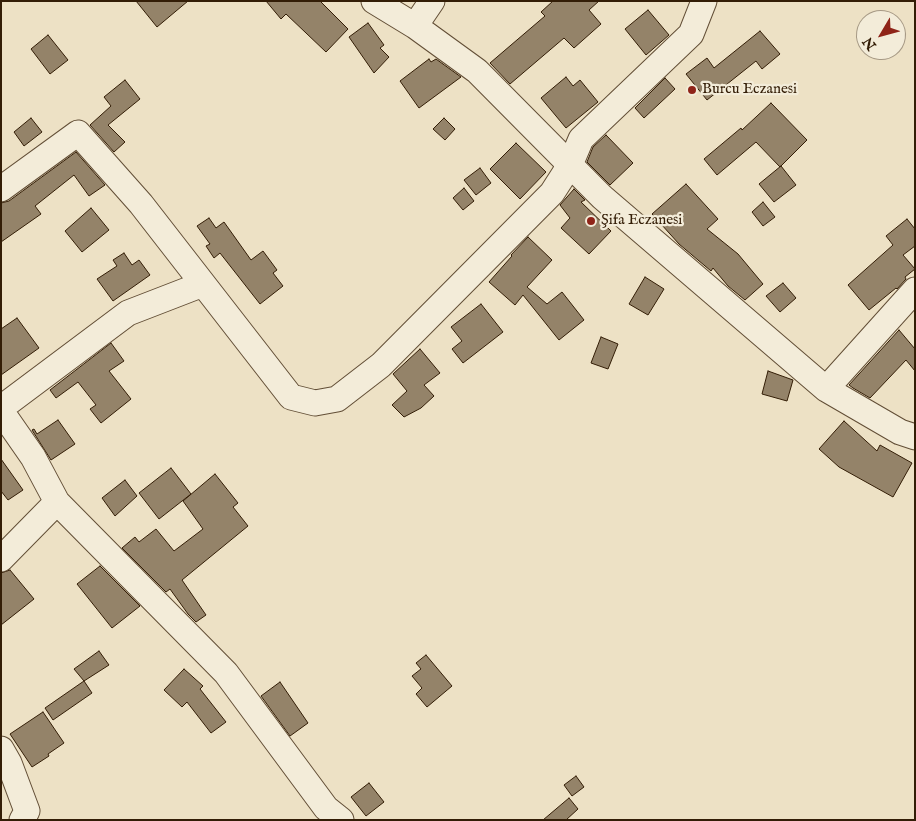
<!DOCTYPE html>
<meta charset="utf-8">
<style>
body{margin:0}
#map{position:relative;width:916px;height:821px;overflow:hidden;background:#ede1c5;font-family:"IM FELL English",serif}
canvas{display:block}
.frame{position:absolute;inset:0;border:2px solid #331d06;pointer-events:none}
.north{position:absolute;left:856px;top:10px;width:50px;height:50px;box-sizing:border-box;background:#f3ecd9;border:1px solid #a69985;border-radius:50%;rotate:233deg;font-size:14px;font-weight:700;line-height:20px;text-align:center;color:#331d06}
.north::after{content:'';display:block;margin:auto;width:18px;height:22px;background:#8f2418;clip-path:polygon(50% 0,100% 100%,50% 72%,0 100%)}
</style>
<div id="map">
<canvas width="916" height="821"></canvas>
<div class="frame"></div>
<div class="north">N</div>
</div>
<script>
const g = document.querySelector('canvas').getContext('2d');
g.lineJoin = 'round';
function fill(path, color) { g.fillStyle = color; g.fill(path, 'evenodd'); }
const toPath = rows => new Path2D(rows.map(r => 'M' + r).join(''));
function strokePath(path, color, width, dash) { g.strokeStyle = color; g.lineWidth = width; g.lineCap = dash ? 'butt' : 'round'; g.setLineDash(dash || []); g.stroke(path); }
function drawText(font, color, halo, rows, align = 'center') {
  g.font = font + ' "IM FELL English",serif'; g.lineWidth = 4.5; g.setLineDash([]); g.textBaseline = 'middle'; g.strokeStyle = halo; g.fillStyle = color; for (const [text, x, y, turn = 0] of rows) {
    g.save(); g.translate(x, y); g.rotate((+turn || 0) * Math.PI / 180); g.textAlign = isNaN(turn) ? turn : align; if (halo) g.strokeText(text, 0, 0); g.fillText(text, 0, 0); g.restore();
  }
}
const building = toPath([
 [136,1,188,1,157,27,136,1],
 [266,1,320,1,348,29,326,52,286,14,281,19,266,1],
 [553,1,599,1,589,10,601,24,574,48,564,38,510,84,490,63,545,16,541,12,553,1],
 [648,10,669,35,646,55,625,29,648,10],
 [368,23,384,45,380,48,389,57,374,73,349,37,368,23],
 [760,31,780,54,762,69,756,61,707,100,686,74,707,58,714,68,760,31],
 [48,35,68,60,50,74,31,49,48,35],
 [429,59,431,62,436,59,461,77,419,108,400,81,429,59],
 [566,77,573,86,580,80,598,102,566,128,541,98,566,77],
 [665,78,675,89,644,118,635,108,665,78],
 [125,80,140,99,108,125,125,142,114,152,90,125,111,106,104,97,125,80],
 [771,103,807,140,780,167,756,142,717,175,704,159,741,128,742,130,771,103],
 [31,118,42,132,24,146,14,132,31,118],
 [444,118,455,129,445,140,433,129,444,118],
 [606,135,633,163,610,185,587,162,593,147,606,135],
 [516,143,546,172,520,199,490,169,516,143],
 [76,152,105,185,89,196,74,175,35,206,41,214,1,242,1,203,9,201,76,152],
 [781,166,796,185,774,202,759,184,781,166],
 [480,168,491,183,476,195,464,180,480,168],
 [686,184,718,219,707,229,738,254,763,284,745,300,728,286,713,268,711,271,679,244,652,214,686,184],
 [464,188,474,201,463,210,453,198,464,188],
 [574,189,585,200,581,202,611,231,589,254,561,228,570,218,560,205,574,189],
 [763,202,775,217,763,226,752,212,763,202],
 [91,208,109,230,82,252,65,231,91,208],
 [209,218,216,228,224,222,251,260,263,251,277,270,273,273,283,286,260,304,220,253,214,258,206,246,210,244,197,226,209,218],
 [907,219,915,229,915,246,903,255,915,269,905,277,906,279,897,289,896,288,869,310,848,285,893,245,886,236,907,219],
 [528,237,552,260,527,287,547,304,562,292,584,320,559,340,523,295,515,305,489,282,512,256,511,255,528,237],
 [124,253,132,265,139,260,150,275,113,301,97,279,117,266,113,260,124,253],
 [645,277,664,289,648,315,629,304,645,277],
 [783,283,796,298,780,312,766,296,783,283],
 [481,304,503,332,463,363,452,349,462,341,451,327,481,304],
 [17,318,39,348,1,375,1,329,17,318],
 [899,330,915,349,915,371,906,360,870,398,853,388,849,385,899,330],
 [601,337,618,344,608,369,591,363,601,337],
 [111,343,124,361,109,371,131,399,101,423,90,409,96,405,78,382,56,398,50,390,111,343],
 [420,349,440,373,424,385,434,396,421,408,404,417,392,405,407,391,393,374,420,349],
 [768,371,793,380,787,401,762,394,768,371],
 [58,420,75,444,51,460,32,430,34,429,37,434,58,420],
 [844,421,877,451,880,445,912,463,893,497,839,467,819,449,844,421],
 [1,459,23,490,8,500,1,491,1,459],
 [171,468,191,494,159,519,139,493,171,468],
 [215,474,238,503,233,507,248,526,182,580,206,615,196,622,188,614,170,589,166,592,122,548,135,537,139,542,156,529,174,551,203,529,183,501,215,474],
 [125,480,137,496,115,516,102,498,125,480],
 [100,566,140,606,112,628,77,584,100,566],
 [10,570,34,599,1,625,1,573,10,570],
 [99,651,109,665,84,681,74,669,99,651],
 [426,655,452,686,427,707,416,694,422,688,412,676,421,669,416,663,426,655],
 [184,669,203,686,200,689,226,722,211,733,187,702,182,707,164,690,184,669],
 [84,681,92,693,53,720,45,708,84,681],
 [280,682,308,723,290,736,261,696,280,682],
 [43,712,64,743,48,754,49,756,32,767,10,734,43,712],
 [576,776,584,787,572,796,564,785,576,776],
 [369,783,384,802,366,816,351,797,369,783],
 [569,798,578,809,566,820,543,820,569,798]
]);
fill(building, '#948369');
strokePath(building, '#331d06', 1);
const minor = toPath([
 [374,1,415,26,477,71,602,197,826,389,900,432,915,437],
 [415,26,432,1],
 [1,189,78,133,141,204,291,397,315,403,337,399,381,365,552,193,570,165,581,139,691,34,704,1],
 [826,389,915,290],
 [1,408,128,313,203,284],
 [1,411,33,457,57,502,226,673,326,808,341,820],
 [1,559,57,502],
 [1,749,9,763,27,811,22,820]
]);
strokePath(minor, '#624e36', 27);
strokePath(minor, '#f3ecd9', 25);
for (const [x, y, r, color] of [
 [692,90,5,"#8f2418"],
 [591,221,5,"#8f2418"]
]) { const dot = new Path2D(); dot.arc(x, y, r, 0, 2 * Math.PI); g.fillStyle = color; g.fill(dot); strokePath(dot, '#f3ecd9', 2); }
drawText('15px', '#331d06', '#f3ecd9', [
 ["Burcu Eczanesi",702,90],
 ["Şifa Eczanesi",601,221]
], 'left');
</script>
